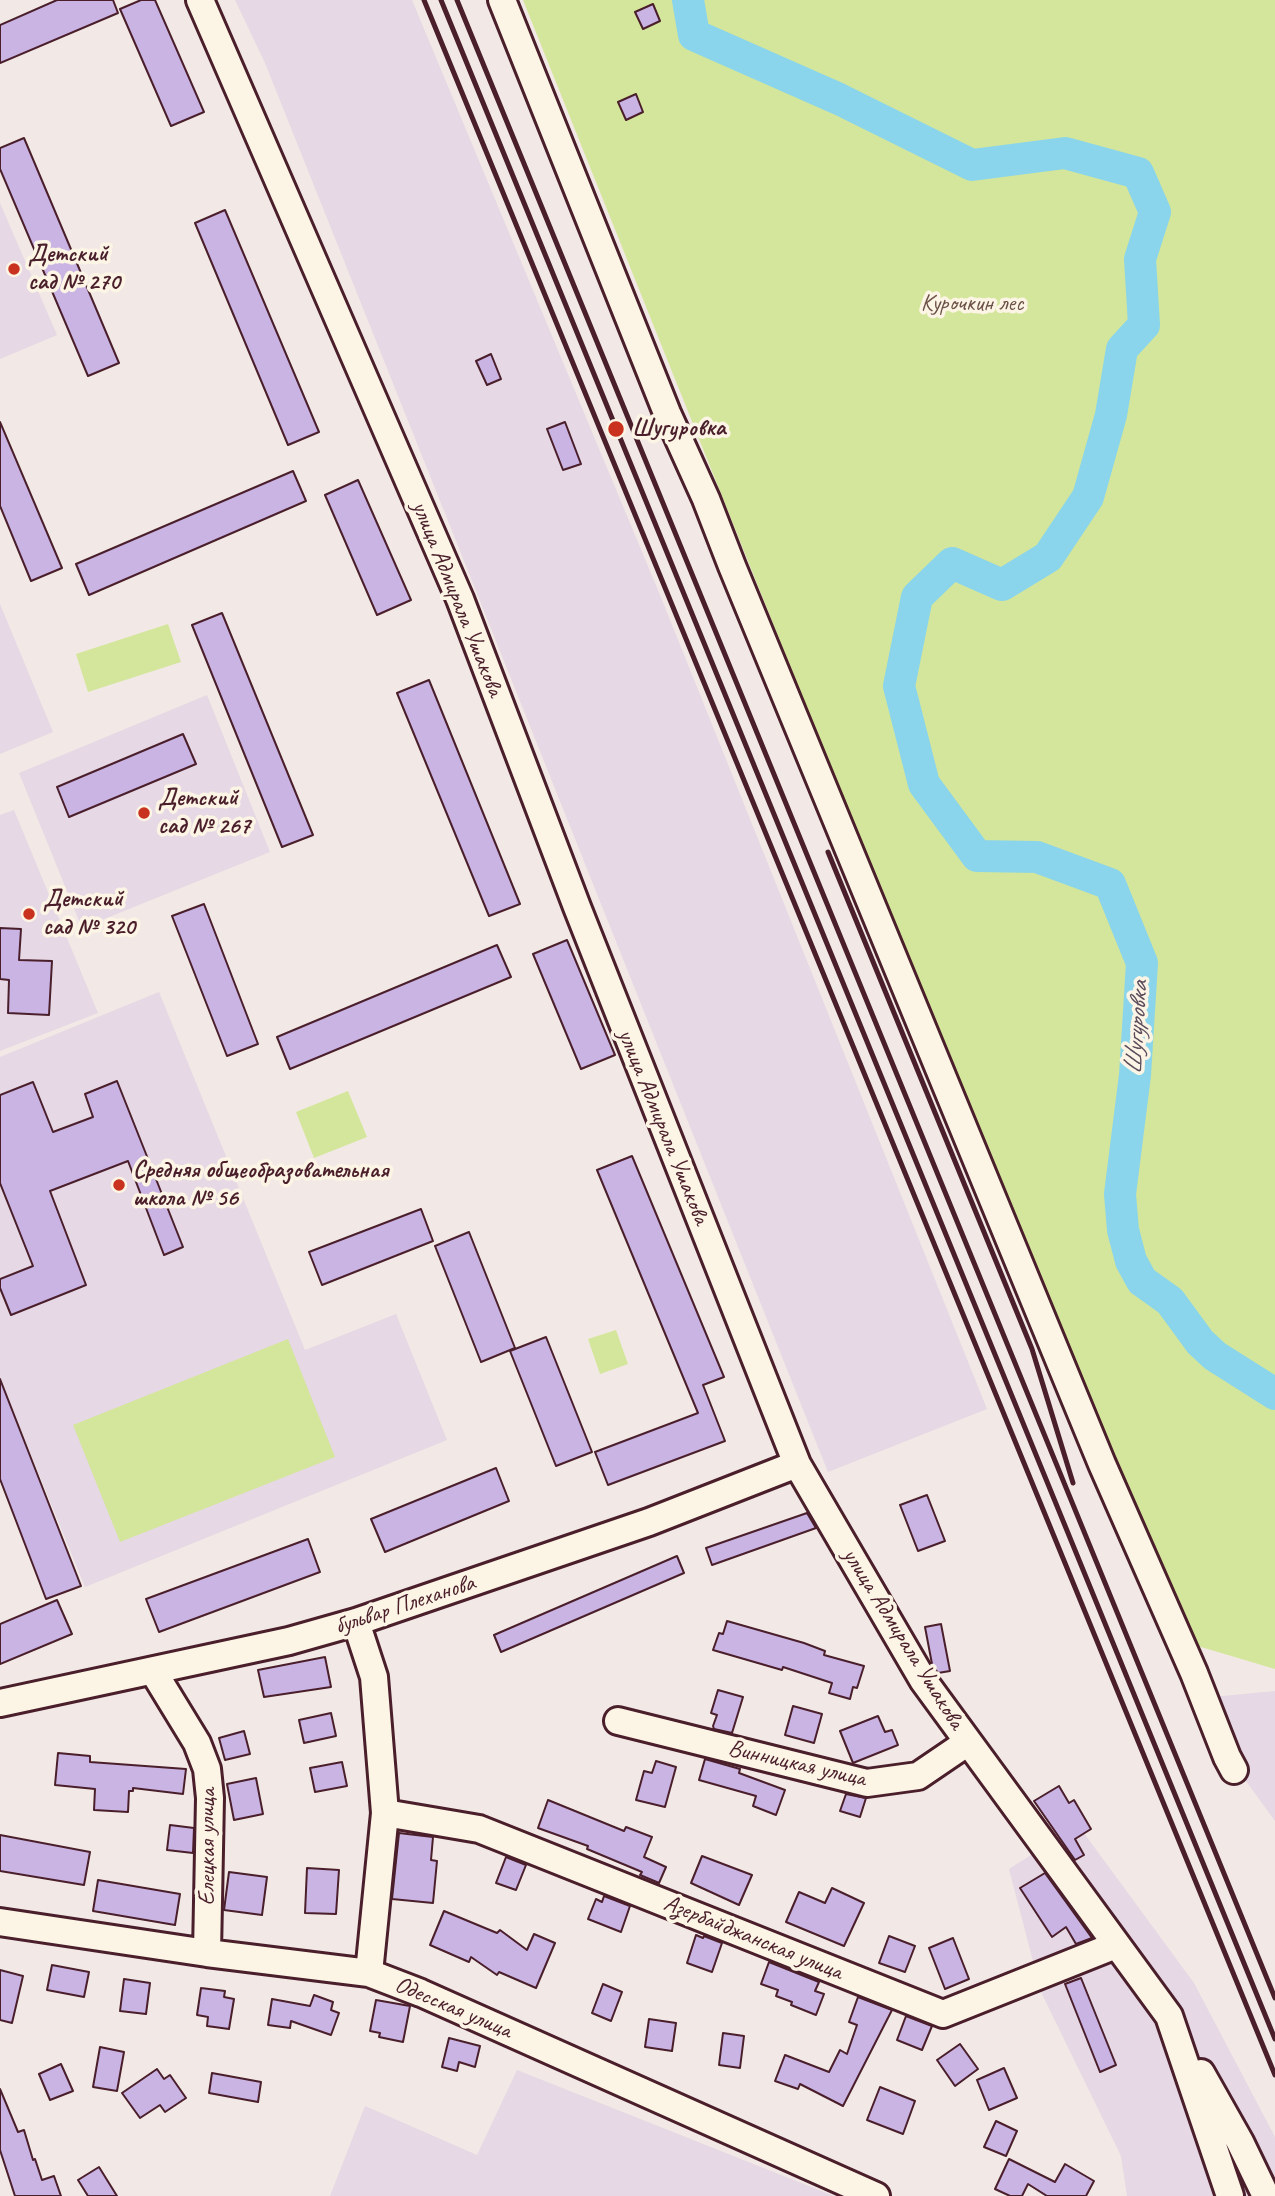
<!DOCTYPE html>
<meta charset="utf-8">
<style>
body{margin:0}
canvas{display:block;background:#f2e8e5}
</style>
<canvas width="1275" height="2196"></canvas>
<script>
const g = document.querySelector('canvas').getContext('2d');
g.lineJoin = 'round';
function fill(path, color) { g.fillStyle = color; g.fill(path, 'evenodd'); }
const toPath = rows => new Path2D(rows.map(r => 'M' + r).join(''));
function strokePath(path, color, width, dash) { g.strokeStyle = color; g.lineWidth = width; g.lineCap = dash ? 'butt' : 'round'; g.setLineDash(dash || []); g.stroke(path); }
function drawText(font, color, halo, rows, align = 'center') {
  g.font = font + ' Caveat,sans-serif'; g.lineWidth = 7; g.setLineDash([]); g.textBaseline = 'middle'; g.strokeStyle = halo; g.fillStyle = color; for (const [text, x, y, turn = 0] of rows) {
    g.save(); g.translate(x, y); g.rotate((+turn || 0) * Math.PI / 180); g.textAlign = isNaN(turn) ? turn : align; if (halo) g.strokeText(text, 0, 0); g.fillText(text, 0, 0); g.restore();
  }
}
fill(toPath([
 [235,0,412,0,660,595,987,1409,828,1472,265,63],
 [0,203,57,335,0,359],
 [0,604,53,732,0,754],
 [207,695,270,852,82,928,19,773],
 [14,810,98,1013,0,1051,0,815],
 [159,992,305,1350,396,1314,447,1440,85,1587,0,1379,0,1057],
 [1275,1691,1275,1821,1235,1766,1212,1697],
 [1078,1825,1194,1983,1275,2137,1275,2196,1127,2196,1121,2156,1041,1992,1009,1869],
 [517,2070,834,2196,330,2196,365,2106,477,2155]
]), '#e6d8e4');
fill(toPath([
 [523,0,1275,0,1275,1669,1181,1641],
 [168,624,181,662,88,692,76,654],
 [348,1091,367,1137,314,1158,296,1112],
 [616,1330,628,1364,600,1374,588,1339],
 [288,1339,335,1457,120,1542,73,1425]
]), '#d4e69b');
strokePath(toPath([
 [688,0,694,35,839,99,972,165,1065,153,1138,173,1155,212,1140,259,1144,325,1122,349,1111,415,1088,497,1048,557,1002,585,952,563,917,597,899,686,924,784,977,856,1037,857,1110,884,1142,963,1135,1075,1120,1194,1123,1230,1131,1261,1142,1281,1170,1301,1200,1342,1215,1356,1275,1394]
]), '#8ad5eb', 32);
const building = toPath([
 [57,0,113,0,118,13,0,63,0,25,57,0],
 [141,0,155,0,204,112,171,126,120,9,141,0],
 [653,4,660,21,643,29,635,12,653,4],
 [636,94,643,112,626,120,618,102,636,94],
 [24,138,119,363,88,376,0,169,0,148,24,138],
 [225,210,319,432,288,445,195,223,225,210],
 [491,354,501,379,487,385,476,361,491,354],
 [0,422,62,568,31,581,0,506,0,422],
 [565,422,581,464,563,470,547,429,565,422],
 [293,471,306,501,89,595,76,564,293,471],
 [358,480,411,600,377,615,325,495,358,480],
 [222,613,313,835,282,847,192,625,222,613],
 [429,680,520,904,489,916,397,693,429,680],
 [183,734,196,764,69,817,57,787,183,734],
 [204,904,258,1044,227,1056,172,916,204,904],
 [0,928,21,929,19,960,52,961,49,1015,8,1013,9,980,0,979,0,928],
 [567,940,615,1055,581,1069,533,954,567,940],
 [497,945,511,977,290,1069,277,1037,497,945],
 [117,1081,183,1247,164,1255,128,1161,50,1191,86,1285,11,1315,0,1288,0,1279,33,1266,0,1183,0,1095,33,1082,53,1132,93,1117,85,1094,117,1081],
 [632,1156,724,1377,703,1385,725,1441,608,1485,595,1452,698,1413,597,1170,632,1156],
 [421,1209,433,1241,322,1285,309,1252,421,1209],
 [469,1232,515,1348,481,1362,435,1246,469,1232],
 [546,1337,592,1452,556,1466,510,1351,546,1337],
 [0,1379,81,1586,46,1599,0,1479,0,1379],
 [496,1468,509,1501,385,1552,371,1519,496,1468],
 [927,1495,945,1541,918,1551,900,1505,927,1495],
 [807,1513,816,1528,712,1565,706,1548,807,1513],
 [308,1539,320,1572,159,1632,146,1599,308,1539],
 [677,1556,684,1573,501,1652,494,1635,677,1556],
 [57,1600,72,1634,0,1664,0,1624,57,1600],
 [727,1621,804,1643,825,1651,824,1655,864,1666,857,1688,853,1687,850,1699,829,1693,832,1683,783,1667,782,1670,713,1650,719,1633,723,1634,727,1621],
 [941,1624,950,1671,938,1673,932,1664,925,1627,941,1624],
 [325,1657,331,1687,264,1697,258,1670,325,1657],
 [718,1690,743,1697,732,1733,714,1729,713,1726,717,1715,711,1713,718,1690],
 [793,1706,822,1714,814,1743,785,1735,793,1706],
 [331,1713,336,1736,304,1743,299,1720,331,1713],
 [878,1716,885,1732,892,1730,898,1745,853,1763,840,1731,878,1716],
 [244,1731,250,1754,225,1760,219,1738,244,1731],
 [58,1753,90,1756,90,1762,186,1769,183,1794,133,1788,133,1791,129,1791,128,1812,94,1810,95,1789,55,1785,58,1753],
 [705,1759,740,1769,739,1773,785,1790,776,1815,753,1806,756,1796,699,1780,705,1759],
 [656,1761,676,1767,665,1807,636,1800,644,1771,652,1773,656,1761],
 [342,1762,347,1786,315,1792,310,1768,342,1762],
 [256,1778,263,1814,234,1820,227,1784,256,1778],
 [1059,1786,1069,1803,1074,1800,1091,1829,1075,1839,1084,1855,1075,1860,1034,1801,1059,1786],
 [846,1794,866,1798,860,1817,840,1811,846,1794],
 [548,1800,624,1831,626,1827,652,1837,644,1857,666,1867,659,1883,640,1875,642,1872,587,1849,588,1846,538,1828,548,1800],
 [170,1825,194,1828,193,1853,167,1850,170,1825],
 [399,1833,433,1837,431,1860,437,1861,433,1903,392,1899,399,1833],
 [0,1835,90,1852,84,1885,0,1871,0,1835],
 [702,1856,752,1875,739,1905,691,1883,702,1856],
 [506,1857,526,1865,516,1890,496,1883,506,1857],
 [307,1868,339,1870,336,1914,305,1913,307,1868],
 [229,1872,267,1877,262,1915,224,1910,229,1872],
 [1045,1873,1092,1938,1076,1944,1066,1927,1052,1937,1020,1888,1045,1873],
 [98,1880,180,1894,175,1925,93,1911,98,1880],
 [832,1888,864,1903,844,1946,786,1922,799,1892,825,1903,832,1888],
 [604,1896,630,1906,621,1932,588,1919,596,1899,602,1902,604,1896],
 [444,1911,497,1933,500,1930,527,1950,534,1934,555,1943,536,1988,499,1972,497,1975,471,1957,469,1962,430,1945,444,1911],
 [696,1935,703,1938,704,1936,722,1943,712,1972,687,1963,696,1935],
 [889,1936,915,1946,905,1972,879,1963,889,1936],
 [953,1938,969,1979,945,1989,929,1948,953,1938],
 [769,1962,819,1982,815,1991,824,1994,816,2015,791,2005,792,2002,776,1996,778,1990,761,1984,769,1962],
 [52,1965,89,1972,84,1997,47,1990,52,1965],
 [0,1970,23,1976,12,2023,0,2020,0,1970],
 [1081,1978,1116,2065,1100,2072,1065,1984,1081,1978],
 [124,1979,150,1983,146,2014,120,2011,124,1979],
 [603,1984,622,1992,611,2021,592,2013,603,1984],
 [201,1988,225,1991,224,1997,234,1999,229,2029,207,2026,208,2017,197,2015,201,1988],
 [314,1995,333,2002,331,2010,339,2013,331,2035,291,2021,290,2028,268,2025,272,1999,310,2006,314,1995],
 [858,1997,892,2010,843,2106,800,2084,798,2089,775,2081,785,2055,829,2072,840,2050,847,2054,857,2025,849,2022,858,1997],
 [376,2000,410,2006,403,2042,379,2037,380,2033,370,2031,376,2000],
 [906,2016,932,2026,922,2050,897,2040,906,2016],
 [649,2019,676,2023,672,2051,645,2047,649,2019],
 [723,2033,744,2036,740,2068,719,2065,723,2033],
 [449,2038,480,2046,475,2067,459,2062,457,2071,442,2067,449,2038],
 [960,2044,978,2069,955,2086,937,2060,960,2044],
 [100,2047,124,2052,117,2091,93,2087,100,2047],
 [61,2064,73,2091,50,2100,39,2074,61,2064],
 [1004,2068,1017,2098,989,2110,977,2080,1004,2068],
 [157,2069,164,2079,170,2075,186,2098,165,2112,160,2105,140,2118,122,2093,157,2069],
 [212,2073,261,2082,258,2102,209,2093,212,2073],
 [880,2087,915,2101,903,2134,867,2120,880,2087],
 [0,2089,18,2132,24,2130,33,2160,35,2159,42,2180,54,2176,61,2196,15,2196,0,2150,0,2089],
 [996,2121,1017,2131,1006,2156,984,2147,996,2121],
 [1009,2159,1055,2182,1065,2164,1094,2181,1086,2196,1047,2196,1028,2184,1022,2196,1010,2196,995,2189,1009,2159],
 [99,2167,117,2196,88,2196,78,2180,99,2167]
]);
fill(building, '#c9b4e3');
strokePath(building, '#4a1f2b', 2);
const minor = toPath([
 [200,0,460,599,577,907,797,1464,923,1680,1169,2016,1230,2196],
 [502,0,667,413,706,499,732,566,1102,1464,1194,1673,1227,1757,1234,1770],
 [356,1622,374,1677,385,1813,369,1973],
 [153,1671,197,1743,207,1769,210,1798,207,1953],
 [0,1703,289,1641,356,1622,649,1522,797,1464],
 [618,1721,867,1783,918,1776,968,1742],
 [385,1813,479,1829,943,2014,1116,1945],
 [0,1922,207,1953,369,1973,421,1993,876,2196],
 [1201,2073,1240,2142,1266,2196]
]);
strokePath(minor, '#4a1f2b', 32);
strokePath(minor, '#fcf5e5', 26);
strokePath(toPath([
 [424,0,1275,2075],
 [441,0,1275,2039],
 [457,0,1275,1998],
 [828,852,1032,1349,1073,1483]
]), '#4a1f2b', 5);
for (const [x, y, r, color] of [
 [14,269,7,"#c8321e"],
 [616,429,9,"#c8321e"],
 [144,813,7,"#c8321e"],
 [29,914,7,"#c8321e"],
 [119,1185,7,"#c8321e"]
]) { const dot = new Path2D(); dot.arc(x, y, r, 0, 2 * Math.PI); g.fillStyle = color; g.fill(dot); strokePath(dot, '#fcf5e5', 2.5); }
drawText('bold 24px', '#4a1f2b', '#fcf5e5', [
 ["Детский",28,255],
 ["сад № 270",28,283],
 ["Шугуровка",632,429],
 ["Детский",158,799],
 ["сад № 267",158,827],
 ["Детский",43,900],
 ["сад № 320",43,928],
 ["Средняя общеобразовательная",133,1171],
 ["школа № 56",133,1199]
], 'left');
drawText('24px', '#6c5147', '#fcf5e5', [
 ["Курочкин лес",972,304]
]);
drawText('24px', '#4a1f2b', '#fcf5e5', [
 ["улица Адмирала Ушакова",457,599,68],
 ["улица Адмирала Ушакова",663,1127,68],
 ["бульвар Плеханова",405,1605,-18],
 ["улица Адмирала Ушакова",903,1639,58],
 ["Винницкая улица",797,1764,13],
 ["Елецкая улица",208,1847,-90],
 ["Азербайджанская улица",753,1938,22],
 ["Одесская улица",453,2008,23]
]);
drawText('italic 26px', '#5a4c5b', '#fcf5e5', [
 ["Шугуровка",1137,1028,-86]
]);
</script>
